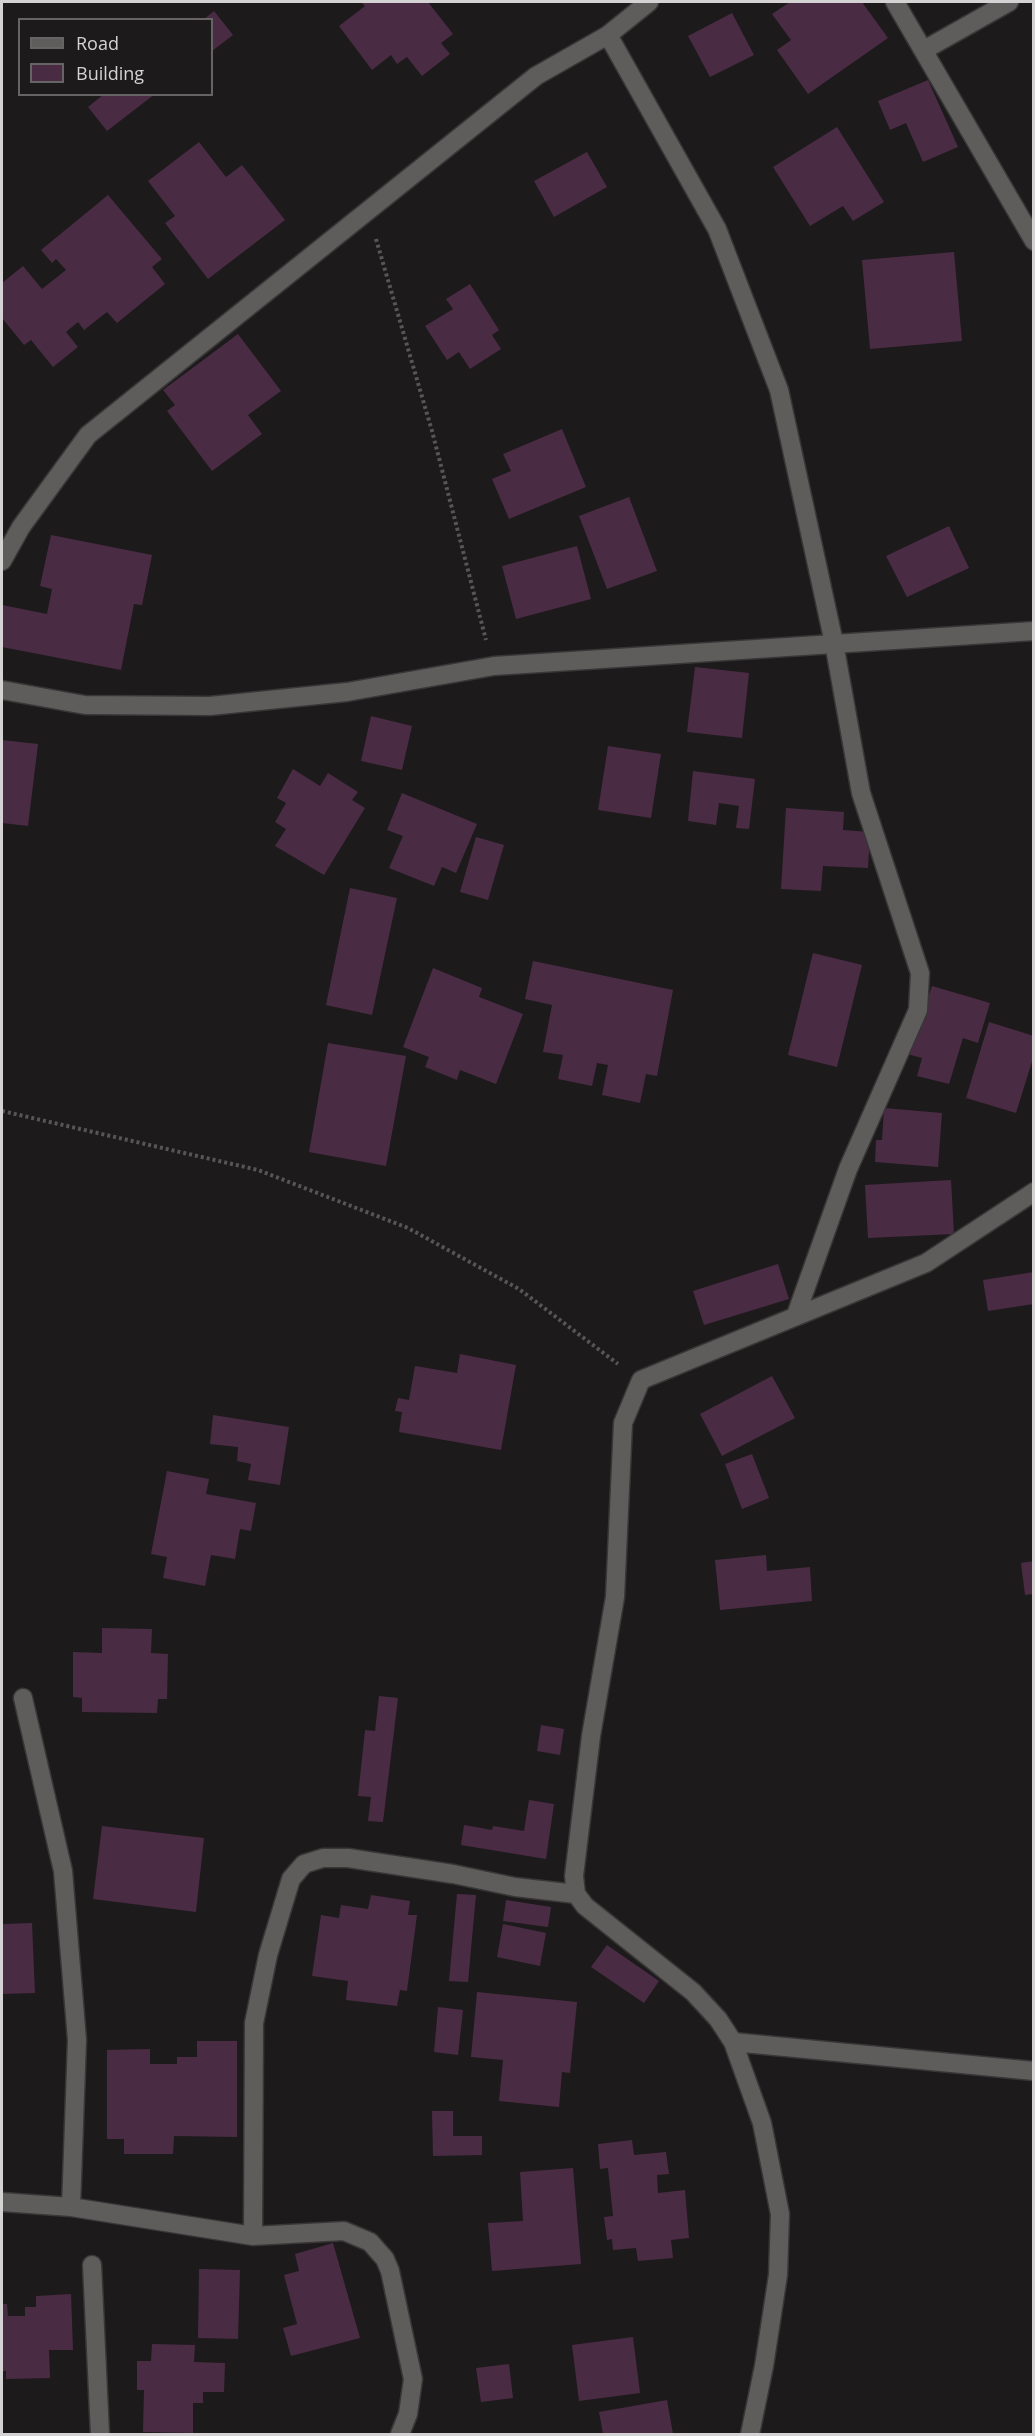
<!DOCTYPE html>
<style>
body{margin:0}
#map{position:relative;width:1035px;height:2436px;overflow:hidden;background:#1d1a1b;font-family:"Open Sans",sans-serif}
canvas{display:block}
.frame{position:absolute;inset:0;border:3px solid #d4d2d2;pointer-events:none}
.legend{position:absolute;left:18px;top:18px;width:195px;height:78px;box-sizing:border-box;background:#1d1a1b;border:2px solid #666464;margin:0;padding:8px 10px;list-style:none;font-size:18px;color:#d4d2d2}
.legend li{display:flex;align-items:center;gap:12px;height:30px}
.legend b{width:30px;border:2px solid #666464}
</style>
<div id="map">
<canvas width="1035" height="2436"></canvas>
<div class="frame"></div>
<ul class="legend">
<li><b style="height:8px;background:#5f5c5c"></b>Road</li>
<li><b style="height:16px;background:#4a2b44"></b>Building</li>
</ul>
</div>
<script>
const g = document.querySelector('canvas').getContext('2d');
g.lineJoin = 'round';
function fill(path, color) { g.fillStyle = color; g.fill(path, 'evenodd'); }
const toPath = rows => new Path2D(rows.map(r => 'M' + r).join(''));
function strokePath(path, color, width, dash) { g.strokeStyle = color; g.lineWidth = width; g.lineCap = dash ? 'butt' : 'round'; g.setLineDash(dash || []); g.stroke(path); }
fill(toPath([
 [361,2,428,2,453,34,441,43,450,54,422,76,407,57,397,64,391,55,372,70,339,26,365,6],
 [790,2,862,2,888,38,808,94,777,50,791,40,772,14],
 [214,11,233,35,212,51,212,20,203,20],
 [732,13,754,55,710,77,688,36],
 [928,80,958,147,923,162,906,123,890,130,878,101],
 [104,94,155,94,107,131,88,107],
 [837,127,884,202,853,221,843,206,810,226,773,167],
 [199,142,226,177,242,165,285,220,208,279,165,223,175,216,148,181],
 [587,152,607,187,554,217,534,181],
 [108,195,162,259,152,267,165,284,117,323,107,312,84,330,78,322,66,332,78,347,53,367,31,340,24,345,2,318,2,283,23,266,42,289,66,270,56,259,52,263,41,250],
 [954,252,962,341,870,349,862,260],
 [470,284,499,330,492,335,501,349,470,369,459,352,447,360,425,326,453,309,446,299],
 [238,334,281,391,248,415,262,434,212,471,167,411,175,405,163,390],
 [562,429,586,487,509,519,492,479,511,471,503,454],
 [629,497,657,571,607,589,579,516],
 [949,526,969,568,907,597,886,556],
 [51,535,152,555,142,605,134,604,121,670,2,647,2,605,47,614,52,589,40,586],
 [577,546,591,599,516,619,502,566],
 [695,667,749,673,742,738,687,732],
 [371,716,412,726,402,770,361,761],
 [2,740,38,744,28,826,2,823],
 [608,746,661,754,651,818,598,810],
 [293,769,320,786,328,773,358,792,352,800,365,808,324,875,275,846,286,829,275,822,286,803,277,798],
 [693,771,755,779,749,829,736,828,739,806,719,803,716,825,688,821],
 [402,793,477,824,456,873,442,867,434,886,389,868,403,836,387,830],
 [786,808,844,812,843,830,870,832,868,868,823,866,821,891,781,889],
 [476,837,504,845,488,900,460,892],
 [350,888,397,898,372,1015,326,1005],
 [813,953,862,965,837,1067,788,1055],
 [533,961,673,990,657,1076,646,1074,640,1103,602,1095,608,1065,597,1063,592,1086,558,1079,563,1055,543,1052,552,1005,525,999],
 [433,968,482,988,479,997,523,1014,496,1084,460,1070,457,1080,425,1067,429,1057,403,1047],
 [932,986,990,1003,978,1043,963,1038,949,1084,917,1076,922,1058,907,1054,922,1017],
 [989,1022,1034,1036,1034,1055,1016,1113,966,1098],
 [328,1043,406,1056,386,1166,309,1152],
 [884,1108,942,1113,938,1167,875,1162,876,1140,882,1140],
 [951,1180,954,1234,868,1238,865,1185],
 [778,1264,789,1299,704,1325,693,1291],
 [1034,1272,1034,1304,988,1311,983,1280],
 [460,1354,516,1365,501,1450,399,1432,402,1412,395,1411,398,1398,409,1400,415,1366,457,1373],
 [772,1376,795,1418,722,1456,700,1414],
 [213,1415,289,1427,280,1485,248,1480,251,1464,237,1461,238,1447,210,1444],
 [752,1454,769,1498,742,1509,725,1464],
 [167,1471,209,1479,206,1494,256,1503,251,1531,240,1529,235,1559,211,1555,205,1586,163,1578,167,1557,151,1554],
 [766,1555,767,1571,810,1567,812,1601,720,1610,715,1560],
 [1034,1561,1034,1594,1025,1595,1021,1563],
 [102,1628,152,1629,151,1653,168,1654,167,1699,158,1699,157,1713,82,1712,82,1698,73,1697,73,1652,102,1653],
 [379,1696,398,1698,383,1822,368,1821,371,1797,358,1796,365,1730,375,1731],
 [541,1725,564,1729,560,1755,537,1751],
 [529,1800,554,1804,546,1859,461,1845,464,1825,492,1830,493,1826,524,1831],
 [102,1826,204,1838,196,1912,93,1899],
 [457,1894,476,1895,468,1982,449,1981],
 [371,1895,410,1901,408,1915,417,1915,407,1991,400,1990,397,2006,346,2000,348,1981,312,1976,321,1915,339,1918,341,1905,368,1909],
 [506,1900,551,1907,548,1927,503,1921],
 [32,1923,35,1993,2,1994,2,1924],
 [503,1924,546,1933,540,1966,497,1957],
 [607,1945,659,1981,644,2003,591,1967],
 [477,1992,577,2002,570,2073,562,2072,559,2107,499,2101,503,2060,471,2057],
 [438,2007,463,2010,458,2055,434,2052],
 [197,2041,237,2041,237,2137,174,2136,173,2154,124,2154,124,2139,107,2139,107,2050,150,2049,150,2064,177,2064,177,2057,197,2057],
 [432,2111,453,2111,453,2136,482,2136,482,2155,433,2156],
 [632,2140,634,2155,666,2152,669,2174,657,2175,658,2193,685,2190,689,2238,671,2240,673,2258,638,2261,636,2248,613,2250,612,2239,607,2240,604,2217,613,2216,608,2168,600,2169,598,2144],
 [573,2168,581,2264,492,2271,488,2223,523,2221,520,2172],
 [333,2243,360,2338,291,2356,283,2328,297,2324,284,2275,299,2271,295,2254],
 [199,2269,240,2270,238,2339,198,2338],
 [71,2294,73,2350,49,2350,50,2378,6,2379,6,2371,2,2371,2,2304,7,2304,8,2316,25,2316,25,2307,36,2307,36,2296],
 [633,2337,640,2393,579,2401,572,2345],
 [152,2344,195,2345,194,2362,225,2363,224,2392,203,2392,203,2403,193,2403,193,2433,143,2432,144,2390,137,2390,137,2361,151,2361],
 [509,2364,513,2398,481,2402,476,2368],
 [667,2400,673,2434,603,2434,599,2412]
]), '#4a2b44');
const street = toPath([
 [895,2,1034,241],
 [608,35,717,229,779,390,834,643,861,793,920,973,918,1010,848,1169,796,1315],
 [924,50,1009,2],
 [2,561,21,527,88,435,536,76,608,35,649,2],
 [2,690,85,705,210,706,347,692,494,666,1034,631],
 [23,1698,63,1871,77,2040,71,2207],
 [733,2042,1034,2071],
 [2,2202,71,2207,253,2236,344,2231,370,2242,385,2259,390,2271,413,2379,408,2414,400,2434],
 [253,2236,254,2023,268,1955,291,1879,304,1864,323,1858,348,1858,453,1874,515,1887,576,1894],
 [92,2265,100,2434],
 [750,2434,764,2366,778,2275,780,2214,762,2123,733,2042,718,2019,693,1992,585,1906,576,1894,574,1876,591,1736,615,1597,623,1423,641,1380,926,1263,1034,1192]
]);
strokePath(street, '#383637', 21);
strokePath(toPath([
 [376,239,432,431,486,640],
 [2,1111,258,1170,408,1228,519,1289,618,1364]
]), '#585556', 4, [3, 3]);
strokePath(street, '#5f5c5c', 18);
</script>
